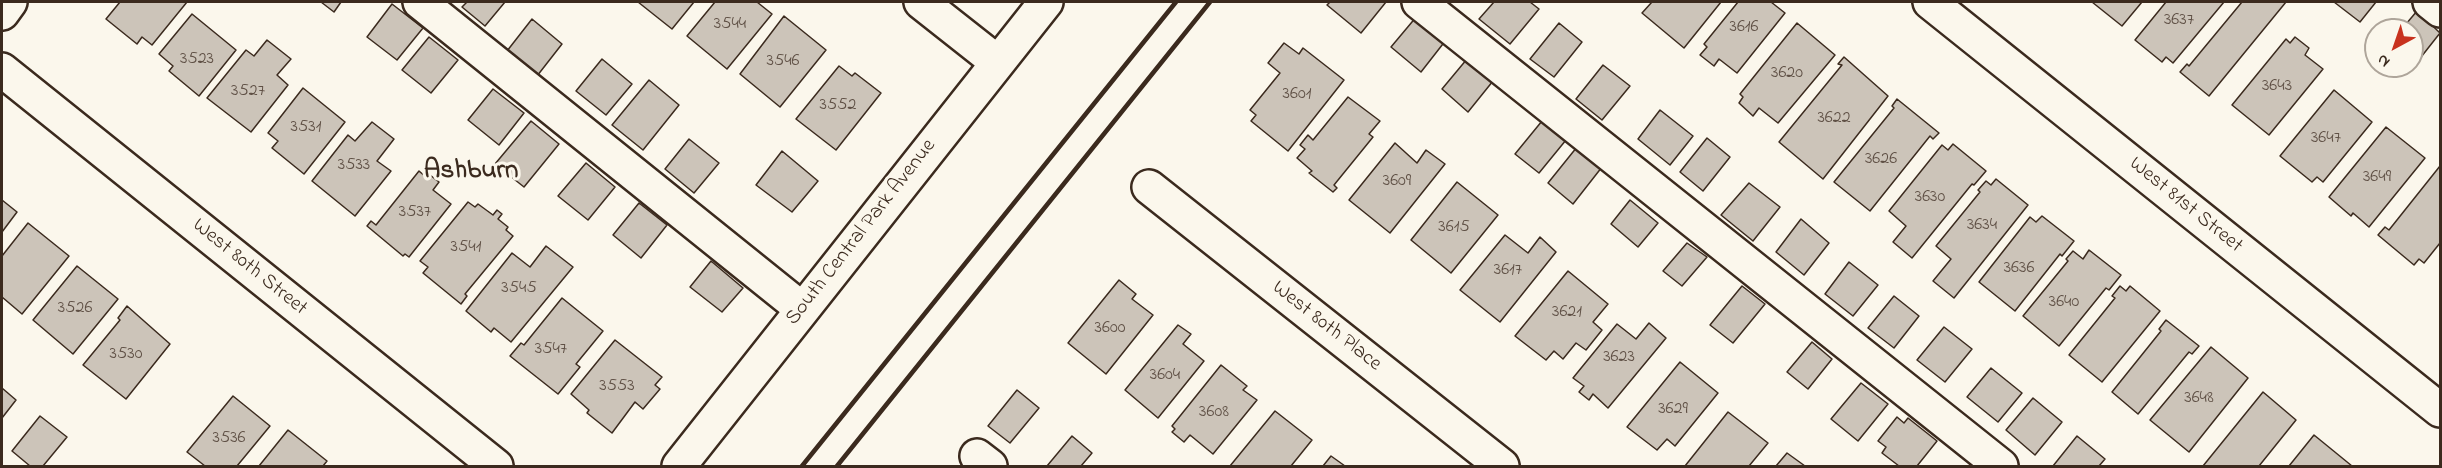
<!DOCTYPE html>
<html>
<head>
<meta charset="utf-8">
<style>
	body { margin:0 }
	#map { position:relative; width:2442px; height:468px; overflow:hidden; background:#fbf7ec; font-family:"Indie Flower",sans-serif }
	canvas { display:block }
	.frame { position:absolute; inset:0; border:3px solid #3b2a1e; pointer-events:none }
	.north { position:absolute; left:2364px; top:18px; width:60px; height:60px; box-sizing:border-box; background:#fbf7ec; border:2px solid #aea59a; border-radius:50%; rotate:220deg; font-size:16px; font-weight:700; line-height:24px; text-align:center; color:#3b2a1e }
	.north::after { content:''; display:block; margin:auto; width:21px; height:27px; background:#c8321e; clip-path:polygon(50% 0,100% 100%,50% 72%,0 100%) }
</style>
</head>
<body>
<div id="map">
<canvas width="2442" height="468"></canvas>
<div class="frame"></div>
<div class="north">N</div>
</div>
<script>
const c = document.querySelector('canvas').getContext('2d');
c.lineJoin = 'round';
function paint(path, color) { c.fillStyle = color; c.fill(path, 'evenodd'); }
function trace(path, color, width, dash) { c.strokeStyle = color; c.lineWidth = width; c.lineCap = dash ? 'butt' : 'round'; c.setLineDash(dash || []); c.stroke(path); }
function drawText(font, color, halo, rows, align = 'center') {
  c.font = font + ' "Indie Flower",sans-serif'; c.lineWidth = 6; c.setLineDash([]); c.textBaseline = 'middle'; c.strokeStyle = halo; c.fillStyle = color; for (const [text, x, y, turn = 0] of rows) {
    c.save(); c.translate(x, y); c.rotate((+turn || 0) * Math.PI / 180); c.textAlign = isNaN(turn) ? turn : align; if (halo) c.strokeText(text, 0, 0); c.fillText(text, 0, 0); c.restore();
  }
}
const building = new Path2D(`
	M120 2H187L152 45 142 37 137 44 106 19Z
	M321 2H341L334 12Z
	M467 2H505L485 26 462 7Z
	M638 2H694L672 29Z
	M715 2H757L772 14 727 69 687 36Z
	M1330 2H1386L1361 33 1327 5Z
	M1494 2H1530L1539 9 1510 44 1479 19Z
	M1652 2H1721L1684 48 1642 13Z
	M1738 2H1771L1785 13 1737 73 1719 59 1714 66 1700 55 1707 47 1704 44Z
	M2092 2H2142L2122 26Z
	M2166 2H2224L2173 63 2166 57 2162 62 2135 40Z
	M2242 2H2286L2209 96 2180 72 2187 64 2189 66Z
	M2334 2H2376L2360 22Z
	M392 4 423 28 397 60 367 37Z
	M2417 11 2440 33 2414 66 2412 64V30H2401Z
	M192 14 236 50 199 96 169 71 173 66 159 54Z
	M784 16 826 50 780 107 740 74Z
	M1417 16 1446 40 1421 72 1391 47Z
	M532 19 562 44 537 76 507 51Z
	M1559 23 1582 42 1554 77 1530 59Z
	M1797 23 1835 55 1778 123 1759 108 1753 116 1739 103 1743 97 1740 94Z
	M429 37 458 60 431 93 402 70Z
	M2295 37 2309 48 2305 55 2323 69 2269 135 2232 105 2286 39 2290 43Z
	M267 40 291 59 277 75 288 85 251 132 207 98 246 50 254 56Z
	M1284 43 1299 54 1303 48 1344 80 1288 151 1251 121 1256 115 1250 110 1280 73 1268 63Z
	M1844 57 1888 96 1823 179 1779 142 1842 65 1838 64Z
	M602 59 632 84 606 115 576 91Z
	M1467 59 1493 81 1468 112 1442 89Z
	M1603 65 1630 86 1602 120 1576 99Z
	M839 66 852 76 855 73 881 93 836 150 796 119Z
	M649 80 679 105 643 150 612 125Z
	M303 88 345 122 304 174 272 148 278 141 268 133Z
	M493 89 524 113 499 145 468 120Z
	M2334 90 2372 122 2323 182 2317 177 2312 182 2280 156Z
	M1348 97 1380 121 1369 134 1373 137 1334 185 1337 188 1333 192 1309 173 1312 171 1297 158 1305 149 1300 145 1308 135 1313 140Z
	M1897 99 1939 133 1933 139 1930 136 1870 211 1834 182 1894 108 1892 106Z
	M1660 110 1693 136 1670 165 1638 139Z
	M531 121 559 144 524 187 495 164Z
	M1542 121 1566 140 1539 173 1515 154Z
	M372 122 394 139 377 161 391 171 355 216 312 181 348 135 355 141Z
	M2386 127 2425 158 2369 227 2353 213 2351 216 2329 197Z
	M1707 138 1730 157 1703 191 1680 172Z
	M689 139 719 163 694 193 665 169Z
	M1395 143 1417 163 1426 150 1445 164 1390 233 1349 200Z
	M1953 144 1986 171 1974 185 1972 184 1912 258 1893 242 1906 226 1889 211 1942 145 1948 150Z
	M1577 147 1602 167 1573 204 1548 183Z
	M782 151 818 181 792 212 756 185Z
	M586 163 615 187 588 220 558 196Z
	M2440 166V243L2424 263 2419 259 2414 265 2378 235 2385 227 2389 230Z
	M419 171 427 178 430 175 439 182 433 190 451 204 409 257 405 254 403 256 367 226 371 221 376 225Z
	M1996 179 2028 205 1954 298 1933 281 1951 259 1936 246 1980 192 1978 190 1986 181 1991 185Z
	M1457 182 1498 215 1451 273 1411 240Z
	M1749 183 1780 207 1753 241 1721 215Z
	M2 200 17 212 2 232Z
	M1630 200 1658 223 1638 247 1611 224Z
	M468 202 475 207 478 204 493 215 497 210 502 214 498 219 508 227 506 230 513 236 465 294 467 296 461 304 423 273 428 267 420 261Z
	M639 203 667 225 641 258 613 235Z
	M2042 216 2074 241 2062 256 2060 254 2015 311 1979 282 2030 217 2036 222Z
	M1801 219 1829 243 1804 275 1776 252Z
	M28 223 69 256 22 314 2 297V256Z
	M1505 235 1528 253 1540 237 1556 252 1500 322 1460 290Z
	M1687 243 1707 257 1682 286 1663 271Z
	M546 246 573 267 511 342 494 328 491 332 466 311 512 253 530 267Z
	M2089 250 2121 275 2109 290 2106 288 2059 346 2023 316 2068 261 2066 259 2073 251 2083 259Z
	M711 261 743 288 722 312 690 287Z
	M1849 262 1878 285 1853 316 1825 294Z
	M77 266 118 299 73 354 33 320Z
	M1568 271 1608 304 1593 322 1602 330 1586 350 1576 343 1563 359 1554 351 1546 360 1515 336Z
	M1119 280 1136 294 1132 299 1153 315 1106 374 1068 343Z
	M1742 286 1765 304 1733 343 1710 325Z
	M2120 286 2126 291 2130 286 2160 311 2102 382 2069 355 2115 298 2112 296Z
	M1894 296 1919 316 1894 348 1868 328Z
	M562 298 603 331 576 364 580 367 558 394 510 356 521 343 524 345Z
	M127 306 170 344 126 399 83 365 120 320 118 318Z
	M2166 320 2199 346 2192 354 2189 352 2138 414 2112 392 2161 331 2159 329Z
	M1649 323 1666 338 1608 408 1593 394 1589 400 1579 392 1584 386 1573 378 1617 324 1636 339Z
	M1178 325 1191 334 1183 344 1204 361 1158 418 1125 390Z
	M1944 327 1972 349 1945 382 1917 360Z
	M615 340 662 377 655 385 660 389 643 409 635 402 612 433 587 413 589 410 571 394Z
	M1812 342 1832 359 1808 389 1787 372Z
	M2211 347 2248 378 2189 452 2150 420Z
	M1680 362 1718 393 1675 446 1667 439 1657 450 1627 427Z
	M1221 365 1247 386 1243 390 1257 400 1213 454 1190 435 1184 442 1172 432 1175 429 1172 426Z
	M1991 368 2022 393 1998 422 1967 397Z
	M1861 383 1888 404 1858 441 1831 419Z
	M2 388 16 400 2 418Z
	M1017 390 1039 408 1010 443 988 426Z
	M2263 392 2296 420 2259 466H2203Z
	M233 396 270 426 237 466H205L187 452Z
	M2033 398 2062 422 2035 455 2006 430Z
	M1275 411 1312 440 1291 466H1230Z
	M1728 412 1768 443 1749 466H1685Z
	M40 416 67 437 43 466H30L12 451Z
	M1897 417 1904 423 1908 418 1937 441 1917 466H1899L1882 453 1886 447 1878 441Z
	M288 430 327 461 323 466H259Z
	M2314 435 2352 466H2289Z
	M1072 436 1092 453 1081 466H1047Z
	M2077 436 2105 459 2099 466H2053Z
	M1787 453 1805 466H1776Z
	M1331 456 1345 466H1323Z`);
paint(building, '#ccc4b9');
trace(building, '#3b2a1e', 1.5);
const minor = new Path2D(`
	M420 2 802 309
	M921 2 997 62
	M1419 2 2001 466
	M1930 2 2440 410
	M2430 2 2440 10
	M2 13 10 2
	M2 70 496 466
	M1149 187 1502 466
	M977 456 990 466
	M679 466 1046 2`);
trace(minor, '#3b2a1e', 38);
trace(minor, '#fbf7ec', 33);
trace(new Path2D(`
	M802 466 1176 2
	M837 466 1210 2`), '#3b2a1e', 4.5);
drawText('18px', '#5f5045', null, [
	["3637",2179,21],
	["3544",730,25],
	["3616",1744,28],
	["3523",197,60],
	["3546",783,62],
	["3620",1787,74],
	["3643",2277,87],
	["3527",248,92],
	["3601",1297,95],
	["3552",838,106],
	["3622",1834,119],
	["3531",306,128],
	["3647",2326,139],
	["3626",1881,160],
	["3533",354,166],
	["3649",2377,178],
	["3609",1397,182],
	["3630",1930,198],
	["3537",415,213],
	["3634",1982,226],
	["3615",1454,228],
	["3541",466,248],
	["3636",2019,269],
	["3617",1508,271],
	["3545",519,289],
	["3640",2064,303],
	["3526",75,309],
	["3621",1567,313],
	["3600",1110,329],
	["3547",551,350],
	["3530",126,355],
	["3623",1619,358],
	["3604",1165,376],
	["3553",617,387],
	["3648",2199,399],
	["3629",1673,410],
	["3608",1214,413],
	["3536",229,439]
]);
drawText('21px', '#3b2a1e', '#fbf7ec', [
	["West 81st Street",2185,206,39],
	["South Central Park Avenue",862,233,-52],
	["West 80th Street",249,268,39],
	["West 80th Place",1326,327,38]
]);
drawText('bold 27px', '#3b2a1e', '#fbf7ec', [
	["Ashburn",471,173]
]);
</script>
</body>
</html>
